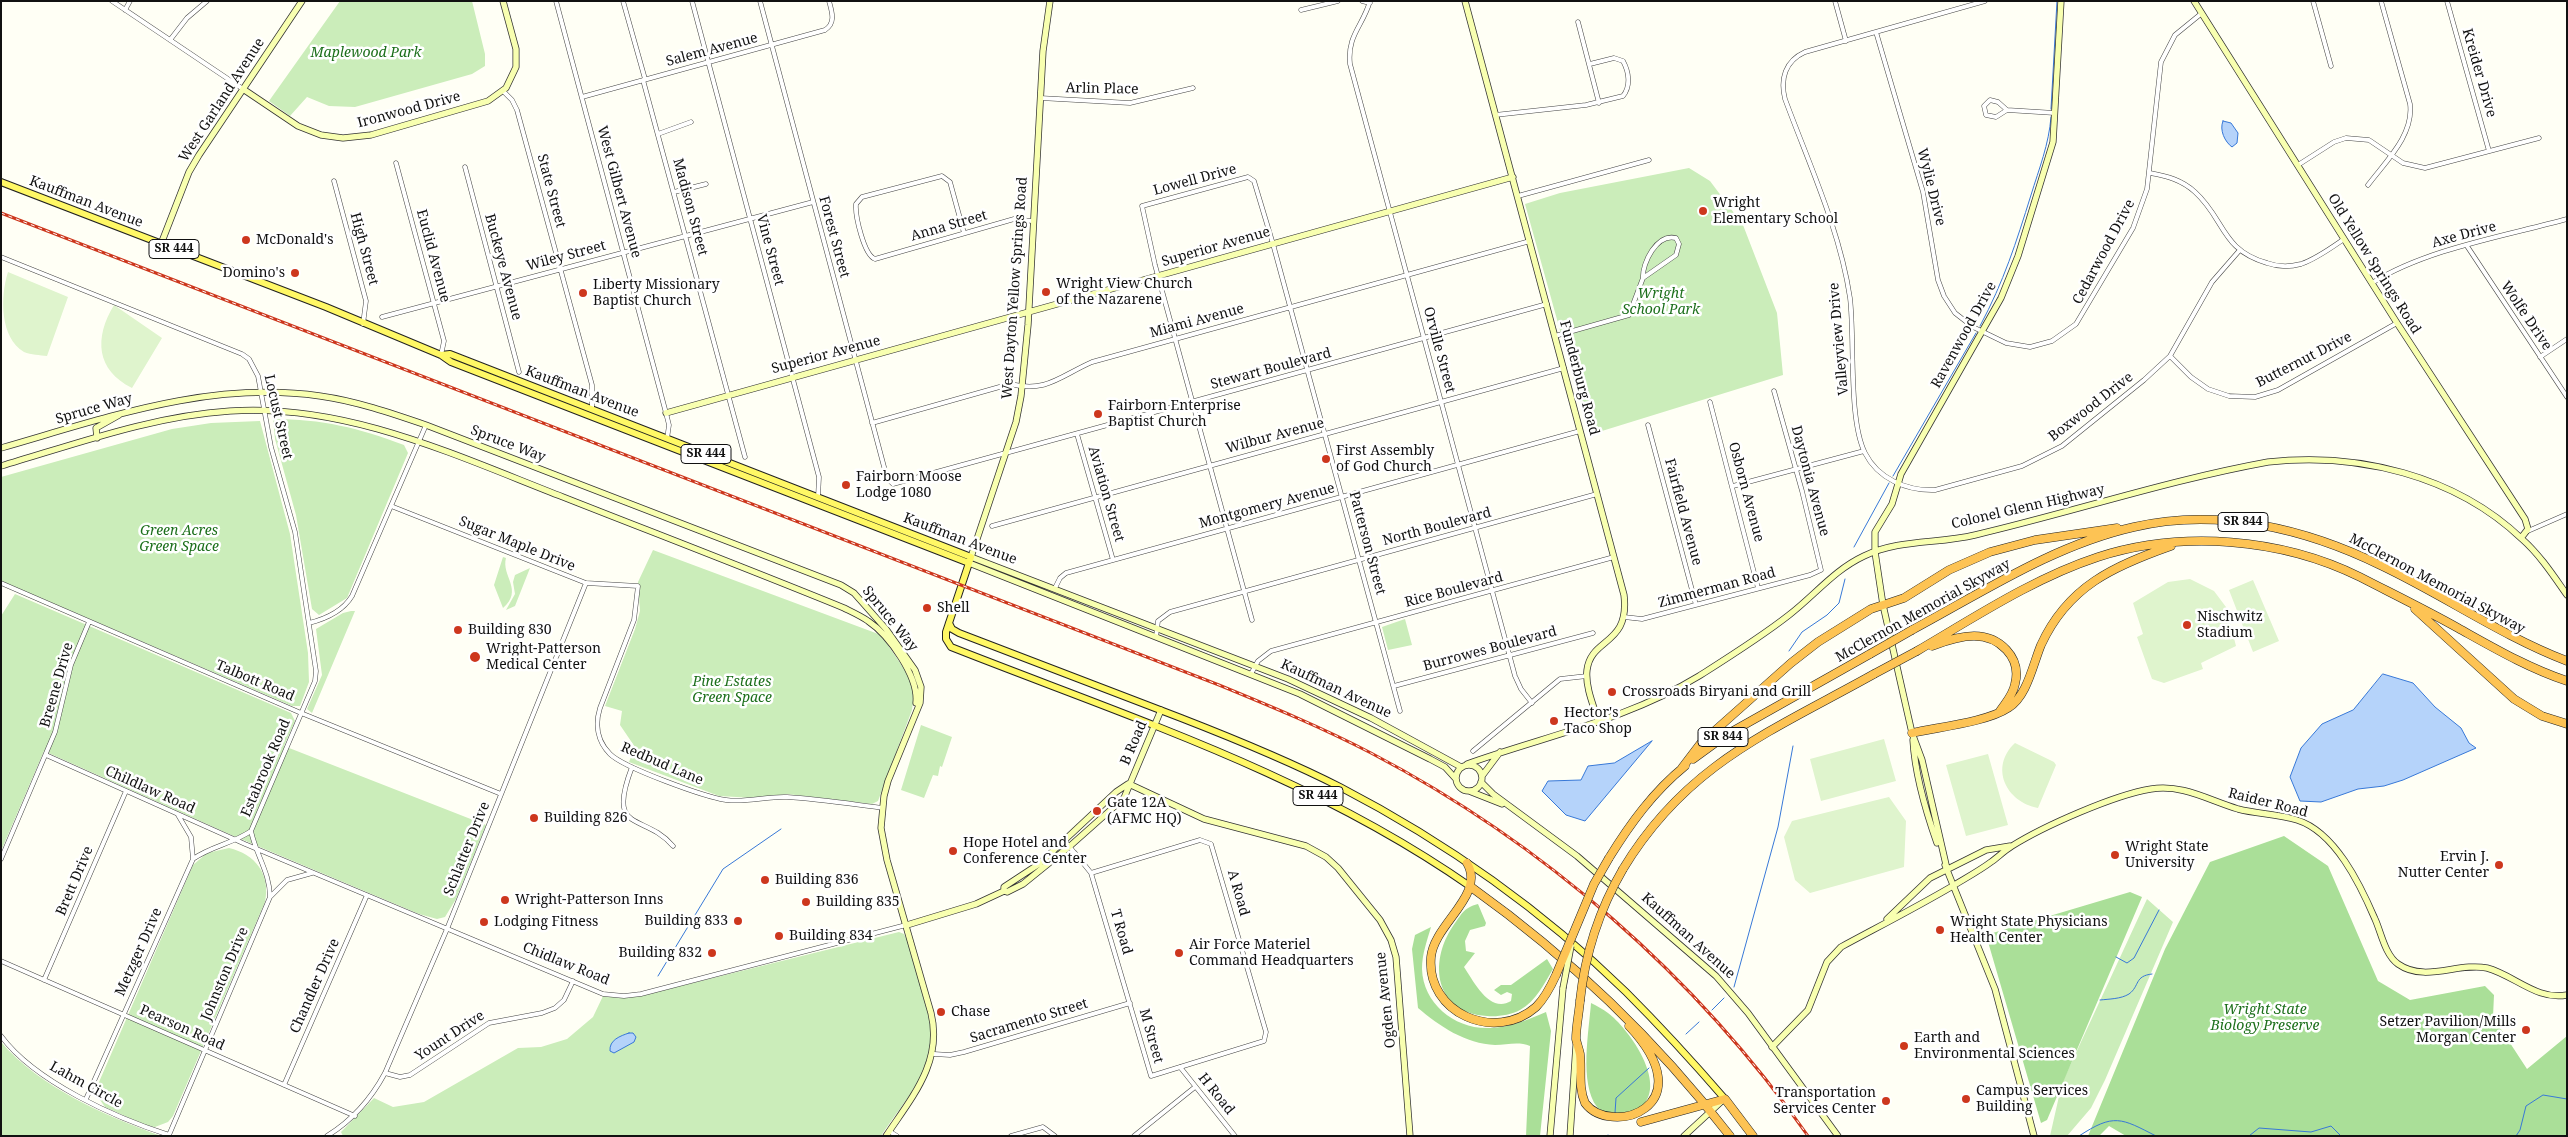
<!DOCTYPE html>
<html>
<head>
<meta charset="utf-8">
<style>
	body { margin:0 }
	#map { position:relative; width:2568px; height:1137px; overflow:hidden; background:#fffff5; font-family:"Noto Serif",serif }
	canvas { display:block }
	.frame { position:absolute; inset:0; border:2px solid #111; pointer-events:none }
</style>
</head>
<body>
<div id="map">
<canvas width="2568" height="1137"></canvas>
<div class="frame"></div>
</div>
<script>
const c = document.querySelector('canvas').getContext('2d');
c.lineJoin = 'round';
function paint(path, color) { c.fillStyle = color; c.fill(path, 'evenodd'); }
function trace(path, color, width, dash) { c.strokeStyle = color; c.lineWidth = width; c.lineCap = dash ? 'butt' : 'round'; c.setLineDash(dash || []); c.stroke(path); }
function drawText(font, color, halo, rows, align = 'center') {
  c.font = font + ' "Noto Serif",serif'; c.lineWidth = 5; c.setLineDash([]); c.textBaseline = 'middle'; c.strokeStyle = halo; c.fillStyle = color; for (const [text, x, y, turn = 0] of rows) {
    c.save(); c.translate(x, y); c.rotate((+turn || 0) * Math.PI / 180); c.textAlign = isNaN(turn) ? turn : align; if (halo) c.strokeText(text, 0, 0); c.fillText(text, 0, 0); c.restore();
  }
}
paint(new Path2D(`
	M340 1H472L485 54V66L472 74 355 107 329 106 307 97 290 116 269 101Z
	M1689 168 1710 181 1743 225 1777 313 1783 375 1589 435 1525 204 1560 193Z
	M273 419C322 419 359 428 404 445L408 453 347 598 319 615 312 609 296 515 275 439Z
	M260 421 290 534 308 653 309 682 300 706H292L1 581V477L172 429 211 423Z
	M653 550 881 635 909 676 914 695 912 710 878 801 872 804 787 794 754 798 719 796 629 762 635 747 620 725 622 711 605 706 635 629 640 611 638 582Z
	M503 557 506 558C501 576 524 590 503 608L494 585Z
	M530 568 515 606 506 610 515 594 513 582 515 575Z
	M15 594 291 713 295 721 284 746 486 825 456 899 445 917 437 919 419 914 229 834 44 751 1 851V616Z
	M351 611H355L312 713 307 709 322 675 316 629 343 613Z
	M1405 619 1412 645 1388 650 1382 627Z
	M921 725 952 737 942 767 940 766 938 776 933 775 924 798 901 790Z
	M229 848C255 854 271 874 265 902L173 1116 168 1122 155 1127 147 1126 105 1107 98 1097 99 1082 193 865 207 853Z
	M2147 899 2173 922 2105 1080 2091 1108 2067 1136H2050L2062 1083Z
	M899 932 904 934 907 940C916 968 936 1016 932 1045 927 1078 899 1108 881 1136H343L341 1132 374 1098 393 1107 424 1102 518 1048 541 1047 567 1039 593 1017 603 996 624 998 644 995Z
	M1 1042C41 1088 104 1115 161 1136H1Z`), '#cbedba');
paint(new Path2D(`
	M2284 836 2328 866 2378 981 2410 1000 2485 986 2494 995 2493 1017 2527 1069 2567 1036V1136H2126L2109 1126 2099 1136H2088L2165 949 2210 862Z
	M2130 892 2142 897 2047 1120 2041 1123 1986 935Z
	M1478 904 1486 923 1485 926 1470 930 1465 941 1466 951 1475 953 1464 967C1474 982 1490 1014 1511 1001L1512 994 1507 992 1501 995 1494 990 1501 985H1511L1547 959 1553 969C1544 984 1536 1001 1520 1010 1511 1015 1497 1017 1487 1016 1435 1013 1428 963 1453 926 1462 914 1463 908 1478 904Z
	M1431 927C1427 941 1422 954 1422 969 1423 1004 1456 1030 1490 1028 1509 1028 1529 1019 1546 1012L1551 1031 1540 1136H1526L1530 1046C1518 1041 1507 1045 1495 1045 1466 1044 1439 1026 1418 1008L1412 949 1415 935Z
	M1591 1003C1597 1006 1603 1009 1608 1013 1628 1028 1664 1078 1645 1103 1640 1110 1625 1114 1618 1118 1612 1115 1601 1112 1597 1107 1579 1083 1589 1031 1591 1003Z`), '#aadf98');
paint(new Path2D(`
	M8 272 68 297 47 356C40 355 31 355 24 352 0 338 0 297 8 272Z
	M114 305 162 338 132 388C96 370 94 338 114 305Z
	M2190 579 2214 591 2226 607 2236 646 2201 663 2203 669 2164 683 2152 679 2137 637 2143 634 2133 603 2168 582Z
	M2253 580 2279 641 2253 652 2229 590Z
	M1884 739 1896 781 1821 801 1810 759Z
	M2015 743 2054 762 2056 765 2038 808C2006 802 1989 767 2015 743Z
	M1988 754 2008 825 1966 836 1946 765Z
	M1889 797 1906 821 1904 867 1810 893 1795 880 1784 837 1792 821Z`), '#dff4cd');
const water = new Path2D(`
	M2223 121 2231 123 2238 133 2237 143 2232 147C2225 142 2219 130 2223 121Z
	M2383 674 2413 683 2435 707 2461 728 2469 743 2476 748 2403 780 2384 786 2358 789 2321 802 2300 801 2290 777 2301 748 2322 724 2353 710Z
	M1652 741 1585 821 1566 815 1542 791 1548 781 1581 780 1588 766 1614 763Z
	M629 1033H633L636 1037 634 1042 614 1053 610 1051C609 1040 620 1036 629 1033Z`);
paint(water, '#b5d3fa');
trace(water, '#3778d7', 1);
trace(new Path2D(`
	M2051 109 2057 1
	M1980 326C2004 281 2016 243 2031 195 2039 169 2049 144 2051 117
	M1893 476 1976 333
	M1854 547 1889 483
	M1789 651 1802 632 1827 615 1839 603 1845 579
	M2116 957 2127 963 2134 958 2159 910
	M658 976 723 869 781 829
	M1734 987 1778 827 1793 746
	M2100 1000C2109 999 2121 999 2129 994 2140 986 2134 976 2152 974
	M1712 1010 1724 998
	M1686 1034 1699 1022
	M1615 1113 1616 1098 1649 1068
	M1608 1135V1136
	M2079 1136C2114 1113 2121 1118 2156 1136
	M2249 1136 2259 1128 2311 1132 2331 1126 2341 1136
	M2516 1136 2520 1130 2526 1106 2543 1095 2567 1099`), '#3778d7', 1);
const street = new Path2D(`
	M112 1 243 89
	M556 1 666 413 669 425 667 439
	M623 1 645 79
	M692 1 819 477 818 497
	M760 1 887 478 893 484 1547 304
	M1362 1 1370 3
	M1370 1C1363 26 1347 35 1350 64L1515 676 1521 689 1532 703
	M1835 1 1846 41
	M1985 1 1805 52C1785 61 1780 79 1785 99 1809 164 1840 230 1850 298 1855 339 1848 419 1865 453 1878 479 1907 491 1935 490L2022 466 2062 446 2144 380 2170 356 2212 282 2239 251
	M2313 1 2331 66
	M2447 1 2489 151
	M125 10 130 1
	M1301 10 1338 1
	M1578 22 1599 103
	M1876 32 1923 192 1938 280 1944 296 1955 313 1973 327 2006 343 2030 347 2052 341 2076 324 2133 228 2147 189 2161 62 2175 35 2202 13
	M170 40 187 18 207 1
	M643 80 745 457
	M503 91 512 100 517 110 592 385V409
	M582 97 825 30C836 23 832 12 829 1
	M1040 98 1130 103 1193 88
	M1990 100 1998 102 2007 110 1996 117 1986 115 1984 106Z
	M2007 110 2055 113
	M1495 115 1586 105 1623 96C1631 86 1629 72 1623 61L1614 58 1590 64
	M658 134 691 122
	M396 163 444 341 441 355
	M2298 165 2334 142 2346 138 2369 140 2403 163 2425 168 2539 138
	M465 167 519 372
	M2150 173C2167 176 2182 180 2195 192 2225 219 2221 250 2267 263 2278 267 2290 267 2301 264 2316 259 2331 248 2344 239
	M334 181 366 301 363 324
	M2368 185C2386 161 2414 135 2410 104L2381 1
	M674 192 706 184
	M1518 196 1649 160
	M964 233 950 182 942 176 862 197 856 204C855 216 864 255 875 259L1014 219 1032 221
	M2467 246 2567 397
	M1 257 242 354 249 359 258 376 271 447 295 532 316 671 315 681 251 831C232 844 211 846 193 859
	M2372 283C2426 249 2505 236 2567 219
	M382 317 813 202
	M1555 336 1629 315 1643 278 1676 255 1679 244 1676 238C1657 233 1642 263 1643 278
	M2170 356 2191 377 2208 389 2229 396 2255 397 2278 390 2397 323
	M2540 357 2567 339
	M1710 402 1758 588
	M872 423 1010 384C1047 393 1060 376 1092 362L1530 241
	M1648 425 1696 605
	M1077 434 1113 560
	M1733 486 1864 451
	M391 506 586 583 638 586 634 620 600 708C595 724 597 741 610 754 624 768 705 797 726 800 747 803 767 796 787 797 819 799 851 804 883 808
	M992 526 1564 368
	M2528 531 2567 514
	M1 583 301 713 501 794
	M1055 588 1060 578 1066 573 1580 431
	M1624 617 1642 619 1810 575 1821 570 1802 491 1774 391
	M1252 620 1155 265 1142 206 1248 177 1254 181 1273 244 1400 711
	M309 623C325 619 343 611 352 596L426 425
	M1156 637 1158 621 1170 612 1597 494
	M1251 674 1258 661 1271 651 1614 557
	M1394 686 1593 633
	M1473 751 1560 679 1587 676
	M46 755 245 844 603 994 624 996 641 994 906 925
	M632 767C606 835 644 812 673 846
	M1064 840 1082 862
	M1075 853 1091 873 1151 1076 1264 1041 1266 1032 1211 844 1200 840 1091 873
	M1 859 55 732 71 665 89 622
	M270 897 287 880 312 873
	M1 961 355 1116
	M44 980 126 791
	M1 1036C35 1082 116 1118 169 1135
	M934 1054 950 1055 964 1052 1130 1003
	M1180 1067 1235 1136
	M385 1073 400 1077 410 1075 489 1023 542 1013 555 1008 564 1000 573 981
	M284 1085 367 895
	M86 1099 193 859 191 837 178 815
	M889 1131 897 1136
	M169 1135 270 897C270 873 256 855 251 831
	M327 1136C353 1120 371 1099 385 1073L447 929 586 583
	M1011 1136 1043 1127 1055 1136
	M1134 1136 1195 1087`);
const secondary = new Path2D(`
	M1050 1 1043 51 1028 325 1021 396 1016 422 971 557 1288 679 1371 718 1461 767
	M1465 1 1624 595C1630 646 1591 637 1587 670 1585 687 1594 707 1599 723
	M2194 1 2397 323 2525 519 2528 529 2521 538
	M243 89 298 126 321 135 343 138 371 135 488 101 506 88 516 67V49L503 1
	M161 244 189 172 199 155 302 1
	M666 413 1513 177
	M97 438 96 428 119 415
	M1 448C106 418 210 380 320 396 356 401 391 413 426 425L841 585 854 593 886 629 915 670 921 687 920 703 888 781 884 796 881 828 887 860 931 1013C943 1062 912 1097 886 1136
	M1 466C76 444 152 416 230 411 346 403 457 456 563 497 657 534 751 570 844 608 852 612 861 616 868 621 889 635 919 677 916 703
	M969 563 1300 694 1430 759 1445 767 1455 778
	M1913 740C1915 775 1925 809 1937 843
	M1467 764C1545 736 1627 720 1699 676 1729 657 1761 637 1789 615 1815 595 1834 570 1864 556 1899 539 1938 544 1975 535 2073 512 2169 480 2268 462 2357 452 2455 475 2522 539 2540 555 2553 575 2567 595
	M1456 778a13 13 0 1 1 26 0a13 13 0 1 1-26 0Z
	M1482 776 1500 752
	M1481 782 1493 794 1577 856 1716 976 1748 1013 1838 1136
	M1129 784 1204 819 1306 846 1326 857 1338 868 1380 920 1391 940 1396 957 1410 1136
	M1469 791 1502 804
	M1945 865 1995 989 2034 1136
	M1947 869 1922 760 1912 733 1883 605 1875 552V532L1892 504 1901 474 2001 298 2018 256 2053 142 2061 1
	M1004 891V887L1039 864 1116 792 1128 784
	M1887 919 1930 878 1986 850 2010 846
	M907 925 976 904 1004 891 1007 892 1023 884 1070 846 1124 798 1161 710
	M1772 1047 1808 1010 1827 962 1841 947C1878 927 1915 908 1951 887 1964 879 1979 871 1991 862 1998 857 2004 851 2012 846 2044 826 2114 795 2151 789 2183 784 2208 800 2238 809 2257 814 2278 814 2297 820 2335 832 2360 884 2375 919 2381 932 2385 955 2398 964 2425 983 2458 962 2487 968 2514 975 2537 1001 2567 995
	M1550 1136 1563 988
	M1570 1136 1576 1046
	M1684 1136 1723 1100`);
const primary = new Path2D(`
	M1 182 326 307 441 355 451 362 969 563
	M441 355 450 354 971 557 946 632V639L951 647C1131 718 1311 775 1471 887
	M949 623 952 629 959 633C1033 661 1107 689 1181 718 1235 739 1289 761 1340 787 1444 841 1542 910 1626 992 1660 1026 1693 1062 1725 1099`);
const highway = new Path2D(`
	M2415 609 2514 699 2542 716 2567 724
	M1912 630C1983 592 2054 545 2134 527 2218 507 2307 529 2382 566 2445 596 2502 636 2567 661
	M1932 646C1945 641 1959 636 1974 636 1999 636 2022 657 2015 684 2013 695 2006 702 2000 711
	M1917 651C1975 617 2034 578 2098 557 2182 530 2281 538 2360 577 2393 594 2426 610 2458 628 2494 648 2528 668 2567 681
	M1912 733C1938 727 1987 722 2008 708 2027 697 2033 664 2041 645 2068 586 2114 566 2171 546
	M1693 759 1726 735 1870 654
	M1682 768 1701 743 1791 663 1818 642 1871 609 1904 598 1949 570 1990 552 2035 540 2117 528
	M1609 858C1630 824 1653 792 1685 766
	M1467 863C1486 895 1434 924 1431 957 1426 1013 1495 1043 1536 1007 1545 998 1551 986 1556 975
	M1623 869C1687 763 1772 731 1874 674
	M1471 887C1569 957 1656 1040 1730 1136
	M1580 1001C1579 1013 1576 1027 1576 1039 1577 1044 1579 1049 1580 1054 1582 1070 1578 1087 1585 1103 1610 1137 1706 1108 1629 1026
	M1641 1122 1725 1099 1753 1136`);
trace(street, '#444', 5);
trace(secondary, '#333', 7);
trace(primary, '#222', 8);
trace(highway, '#222', 9);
trace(street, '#fff', 4);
trace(secondary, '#f8ffb0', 5.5);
trace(primary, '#fff865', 6);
trace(highway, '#fdc354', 8);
const rail = new Path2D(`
	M1 213 1219 685C1270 706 1321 727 1371 753 1543 843 1696 976 1808 1136`);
trace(rail, '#cd371d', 3);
trace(rail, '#fff', 1, [4]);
const secondaryBridge = new Path2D(`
	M1563 988 1571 946`);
const highwayBridge = new Path2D(`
	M1870 654 1912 630
	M1874 674 1917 651
	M1556 975 1594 884 1609 858
	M1580 1001C1585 954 1599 910 1623 869`);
trace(secondaryBridge, '#333', 7, []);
trace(highwayBridge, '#222', 9, []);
trace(secondaryBridge, '#f8ffb0', 5.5);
trace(highwayBridge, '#fdc354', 8);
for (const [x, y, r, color] of [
	[1703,211,5,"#cd371d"],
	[246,240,5,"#cd371d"],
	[295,273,5,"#cd371d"],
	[1046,292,5,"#cd371d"],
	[583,293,5,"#cd371d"],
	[1098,414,5,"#cd371d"],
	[1326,459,5,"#cd371d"],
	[846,485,5,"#cd371d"],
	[927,608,5,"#cd371d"],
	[2187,625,5,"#cd371d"],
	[458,630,5,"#cd371d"],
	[475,657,6,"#cd371d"],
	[1612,692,5,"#cd371d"],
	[1554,721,5,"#cd371d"],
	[1097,811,5,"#cd371d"],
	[534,818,5,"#cd371d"],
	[953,851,5,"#cd371d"],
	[2115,855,5,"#cd371d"],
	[2499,865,5,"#cd371d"],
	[765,880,5,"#cd371d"],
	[505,900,5,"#cd371d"],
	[806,902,5,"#cd371d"],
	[738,921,5,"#cd371d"],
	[484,922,5,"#cd371d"],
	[1940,930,5,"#cd371d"],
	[779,936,5,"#cd371d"],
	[712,953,5,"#cd371d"],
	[1179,953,5,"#cd371d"],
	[941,1012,5,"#cd371d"],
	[2526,1030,5,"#cd371d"],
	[1904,1046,5,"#cd371d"],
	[1966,1099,5,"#cd371d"],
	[1886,1101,5,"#cd371d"]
]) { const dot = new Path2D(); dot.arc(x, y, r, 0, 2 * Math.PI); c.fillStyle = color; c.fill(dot); trace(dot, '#fff', 2); }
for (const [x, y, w] of [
	[174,249,50],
	[706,454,50],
	[2243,522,50],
	[1723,737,50],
	[1318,796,50]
]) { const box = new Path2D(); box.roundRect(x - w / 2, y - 9.5, w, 19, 4); c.fillStyle = '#fff'; c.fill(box); trace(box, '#111', 1); }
drawText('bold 12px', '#111', null, [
	["SR 444",174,249],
	["SR 444",706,454],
	["SR 844",2243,522],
	["SR 844",1723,737],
	["SR 444",1318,796]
]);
drawText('14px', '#111', '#fff', [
	["Salem Avenue",712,50,-15],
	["Kreider Drive",2479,73,74],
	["Arlin Place",1102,89,1],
	["West Garland Avenue",222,100,-57],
	["Ironwood Drive",409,110,-15],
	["Lowell Drive",1195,180,-15],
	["Wylie Drive",1931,187,76],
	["State Street",551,191,75],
	["West Gilbert Avenue",619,192,75],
	["Kauffman Avenue",86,202,21],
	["Madison Street",690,207,75],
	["Anna Street",949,226,-16],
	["Axe Drive",2464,235,-15],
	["Forest Street",834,237,75],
	["Superior Avenue",1216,247,-16],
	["High Street",364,249,75],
	["Vine Street",770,250,75],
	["Cedarwood Drive",2104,252,-62],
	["Euclid Avenue",433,256,75],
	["Wiley Street",566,256,-15],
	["Old Yellow Springs Road",2374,264,58],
	["Buckeye Avenue",503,267,75],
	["West Dayton Yellow Springs Road",1015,288,-86],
	["Wolfe Drive",2526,316,56],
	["Miami Avenue",1197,321,-15],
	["Ravenwood Drive",1964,335,-61],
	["Valleyview Drive",1839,339,-95],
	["Orville Street",1439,350,75],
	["Superior Avenue",826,355,-15],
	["Butternut Drive",2304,360,-27],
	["Stewart Boulevard",1271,369,-15],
	["Funderburg Road",1579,378,75],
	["Kauffman Avenue",582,392,21],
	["Boxwood Drive",2091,407,-38],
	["Spruce Way",94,409,-16],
	["Locust Street",278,417,77],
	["Wilbur Avenue",1275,436,-15],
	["Spruce Way",508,444,21],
	["Daytonia Avenue",1810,481,75],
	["Osborn Avenue",1746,492,75],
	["Aviation Street",1106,494,74],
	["Montgomery Avenue",1267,506,-15],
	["Colonel Glenn Highway",2028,507,-13],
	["Fairfield Avenue",1683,512,75],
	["North Boulevard",1437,527,-15],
	["Kauffman Avenue",960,539,21],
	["Patterson Street",1367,543,75],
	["Sugar Maple Drive",517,544,22],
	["McClernon Memorial Skyway",2437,584,28],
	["Zimmerman Road",1717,588,-15],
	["Rice Boulevard",1454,590,-15],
	["McClernon Memorial Skyway",1923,611,-29],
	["Spruce Way",890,619,51],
	["Burrowes Boulevard",1490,649,-15],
	["Talbott Road",255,681,23],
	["Breene Drive",57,685,-74],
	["Kauffman Avenue",1336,689,25],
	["B Road",1134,743,-67],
	["Redbud Lane",662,764,23],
	["Estabrook Road",266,768,-67],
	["Childlaw Road",150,790,24],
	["Raider Road",2268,803,14],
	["Schlatter Drive",467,849,-68],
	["Brett Drive",75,881,-67],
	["A Road",1238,893,74],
	["T Road",1121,932,74],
	["Kauffman Avenue",1688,936,42],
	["Metzger Drive",139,952,-66],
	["Chidlaw Road",566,964,22],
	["Johnston Drive",225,974,-67],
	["Chandler Drive",315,986,-66],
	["Ogden Avenue",1386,1000,-96],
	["Sacramento Street",1029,1021,-17],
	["Pearson Road",182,1028,24],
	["Yount Drive",450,1036,-33],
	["M Street",1151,1036,74],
	["Lahm Circle",86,1085,29],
	["H Road",1216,1094,51]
]);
drawText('italic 14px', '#1c6f1b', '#fff', [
	["Maplewood Park",366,53],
	["Wright",1661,294],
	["School Park",1661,310],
	["Green Acres",179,531],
	["Green Space",179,547],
	["Pine Estates",732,682],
	["Green Space",732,698],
	["Wright State",2265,1010],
	["Biology Preserve",2265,1026]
]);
drawText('14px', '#111', '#fff', [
	["Wright",1713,203],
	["Elementary School",1713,219],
	["McDonald's",256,240],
	["Domino's",285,273,"right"],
	["Wright View Church",1056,284],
	["of the Nazarene",1056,300],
	["Liberty Missionary",593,285],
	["Baptist Church",593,301],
	["Fairborn Enterprise",1108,406],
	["Baptist Church",1108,422],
	["First Assembly",1336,451],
	["of God Church",1336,467],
	["Fairborn Moose",856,477],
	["Lodge 1080",856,493],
	["Shell",937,608],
	["Nischwitz",2197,617],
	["Stadium",2197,633],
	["Building 830",468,630],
	["Wright-Patterson",486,649],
	["Medical Center",486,665],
	["Crossroads Biryani and Grill",1622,692],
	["Hector's",1564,713],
	["Taco Shop",1564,729],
	["Gate 12A",1107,803],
	["(AFMC HQ)",1107,819],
	["Building 826",544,818],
	["Hope Hotel and",963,843],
	["Conference Center",963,859],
	["Wright State",2125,847],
	["University",2125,863],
	["Ervin J.",2489,857,"right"],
	["Nutter Center",2489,873,"right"],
	["Building 836",775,880],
	["Wright-Patterson Inns",515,900],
	["Building 835",816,902],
	["Building 833",728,921,"right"],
	["Lodging Fitness",494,922],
	["Wright State Physicians",1950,922],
	["Health Center",1950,938],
	["Building 834",789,936],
	["Air Force Materiel",1189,945],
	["Command Headquarters",1189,961],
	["Building 832",702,953,"right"],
	["Chase",951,1012],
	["Setzer Pavilion/Mills",2516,1022,"right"],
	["Morgan Center",2516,1038,"right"],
	["Earth and",1914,1038],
	["Environmental Sciences",1914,1054],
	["Campus Services",1976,1091],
	["Building",1976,1107],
	["Transportation",1876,1093,"right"],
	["Services Center",1876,1109,"right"]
], 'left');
</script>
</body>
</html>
